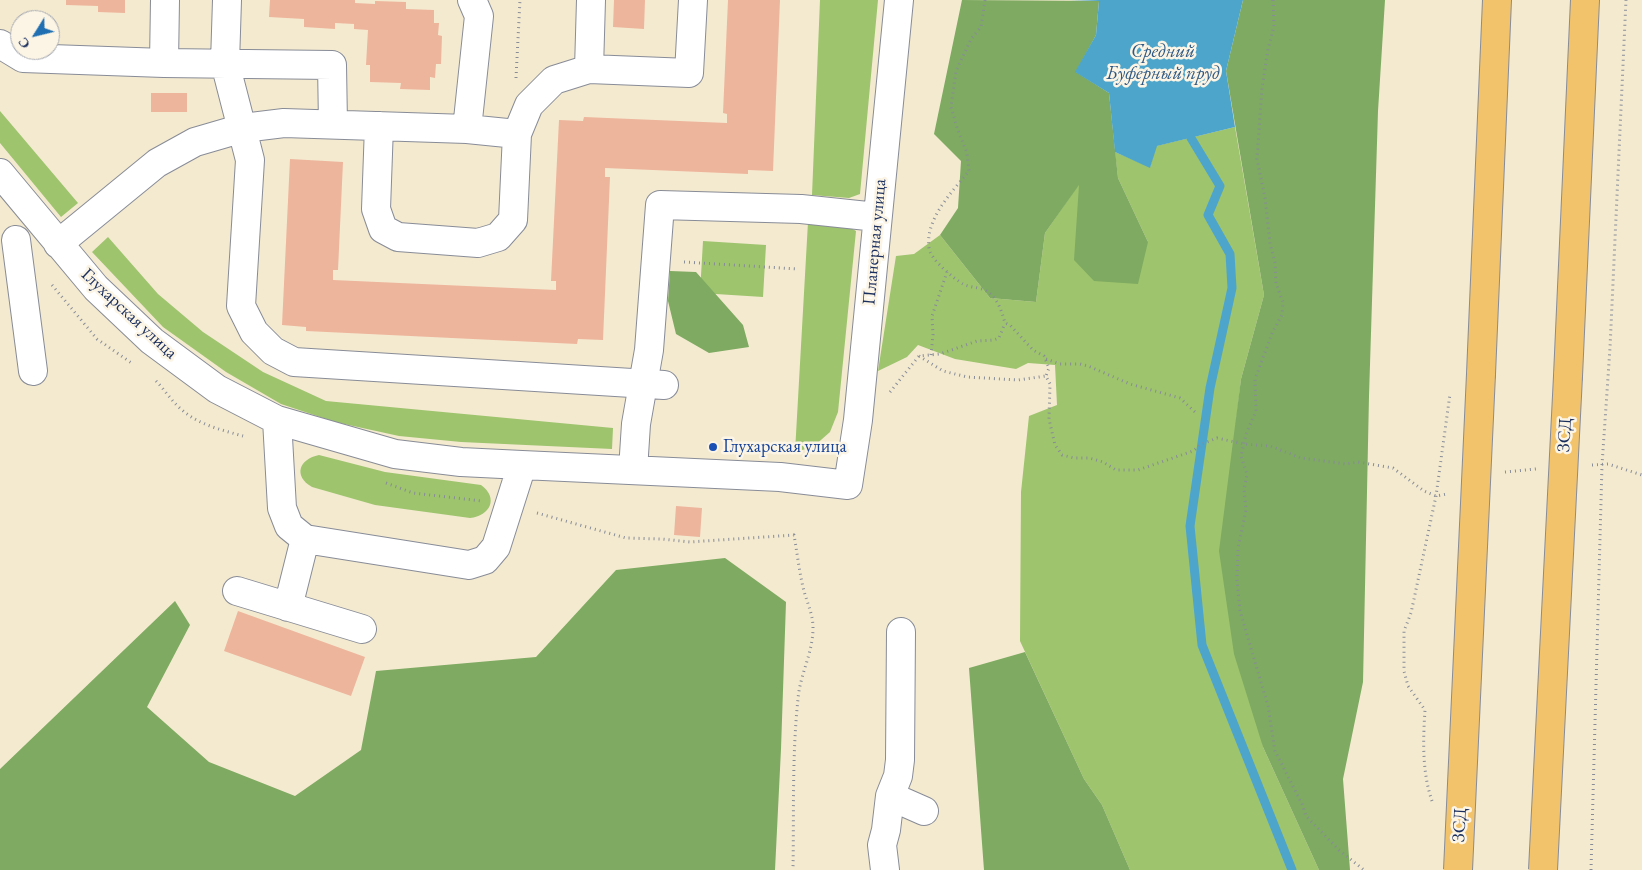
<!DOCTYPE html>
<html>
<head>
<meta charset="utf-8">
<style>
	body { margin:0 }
	#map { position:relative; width:1642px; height:870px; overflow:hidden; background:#f4ead0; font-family:"EB Garamond",serif }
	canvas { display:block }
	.north { position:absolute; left:10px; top:10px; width:50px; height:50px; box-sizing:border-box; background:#fcf5e5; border:1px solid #a2a6af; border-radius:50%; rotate:234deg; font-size:14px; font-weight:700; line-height:20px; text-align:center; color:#1b2f5e }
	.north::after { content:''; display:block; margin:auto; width:18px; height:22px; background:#1f6fb2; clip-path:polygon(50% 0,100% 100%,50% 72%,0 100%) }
</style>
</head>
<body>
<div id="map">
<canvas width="1642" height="870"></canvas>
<div class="north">С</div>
</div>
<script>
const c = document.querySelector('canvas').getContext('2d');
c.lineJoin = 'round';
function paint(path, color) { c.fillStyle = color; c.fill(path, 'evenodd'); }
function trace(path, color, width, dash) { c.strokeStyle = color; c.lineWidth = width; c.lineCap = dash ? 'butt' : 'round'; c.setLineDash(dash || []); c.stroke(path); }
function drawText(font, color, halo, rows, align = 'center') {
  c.font = font + ' "EB Garamond",serif'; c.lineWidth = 5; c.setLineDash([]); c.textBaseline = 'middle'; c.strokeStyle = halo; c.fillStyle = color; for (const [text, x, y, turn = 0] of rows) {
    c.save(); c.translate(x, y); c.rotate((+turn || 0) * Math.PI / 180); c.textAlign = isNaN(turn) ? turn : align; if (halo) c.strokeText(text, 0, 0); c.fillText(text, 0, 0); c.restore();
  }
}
paint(new Path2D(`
	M820 0H878L860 194 849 198 812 195Z
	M0 111 78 203 61 217 0 143Z
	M1235 127 1264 295 1241 379 1234 441 1263 747 1319 870H1130L1102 805 1084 779 1020 641 1021 492 1029 416 1057 405 1055 365 1028 363 1016 369 955 359 918 345 907 357 878 371 896 256 914 254 940 235 990 298 1036 302 1045 233 1079 184 1148 242 1118 178 1115 152 1150 167 1156 146Z
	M808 222 847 226 856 231 838 412 830 432 813 447 795 452Z
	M108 237 158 294 203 332 263 372 326 401 613 428 612 449 461 442 399 436 335 422 281 404 226 372 163 327 92 252Z
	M703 241 766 245 763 297 700 293Z
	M319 455 385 472 481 485C499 498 490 516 470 518L375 505 312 487C293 476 299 459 319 455Z`), '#9ec46e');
paint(new Path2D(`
	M962 0 1099 1 1096 35 1076 72 1109 93 1118 178 1148 242 1138 284 1094 281 1074 260 1079 185 1045 233 1036 302 990 298 940 235 958 208 961 161 934 134Z
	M1243 0H1385L1378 111 1369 396 1363 682 1343 779 1350 870H1319L1263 747 1234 654 1219 551 1241 379 1264 295 1226 71Z
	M670 271 696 272 743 325 749 347 709 353 676 334 668 301Z
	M725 558 786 602 781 749 775 870H0V769L175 601 190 625 147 707 209 762 295 796 361 750 376 671 536 657 616 570Z
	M1025 652 1084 779 1102 805 1130 870H984L969 668Z`), '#7eaa61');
paint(new Path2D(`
	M1069 0H1243L1226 71 1235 127 1157 146 1150 168 1115 152 1109 93 1075 72 1096 35 1099 1Z`), '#4ea5cb');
trace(new Path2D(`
	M1191 138 1220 186 1208 215 1230 254 1232 288 1210 388 1190 526 1202 645 1292 870`), '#4ea5cb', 9);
paint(new Path2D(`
	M66 0H125V13L98 12V6L66 5Z
	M270 0H355V3L375 4V1L406 2V9L434 10V23H439L438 35 442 36 441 64H436L435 78 430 77V90L400 89 401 83 370 82V65H366L368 30 354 29V24L335 23V29L304 27V19L269 17Z
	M614 0H645L644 29 613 27Z
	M728 0H780L773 171 748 170V174L605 168V177H610L603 340 578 339 577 344 306 331V327L282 325 290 159 343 162 338 270H333V280L556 290V281H551L559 120 583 121 584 117 727 123V114L723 113Z
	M151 93H187V112H151Z
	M676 506 702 508 700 537 674 535Z
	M238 611 365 657 351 696 224 651Z`), '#edb59c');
const minor = new Path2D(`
	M227 0 225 63 250 160 241 306 254 332 273 351 294 362 664 385
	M0 44 23 58 164 63 165 0
	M164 63 332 65 333 124
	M589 69 591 0
	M379 126 376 209 383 229 398 237 478 243 498 237 513 220 517 134
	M467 129 479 16 472 0
	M0 173 96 288 152 341 217 389 277 420 395 454 461 462 522 465 780 477 848 485 858 420 899 0
	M16 240 33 371
	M58 244 157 163 195 142 243 128 284 123 467 129 517 134 529 105 554 80 589 69 689 73 693 0
	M277 420 282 508 289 526 305 539 469 565 485 560 496 547 522 465
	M633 470 636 424 649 350 660 205 801 209 877 217
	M237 591 362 629
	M288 607 305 539
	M890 796 924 811
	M885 870 882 845 886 830 890 796 898 776 900 760 901 632`);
const highway = new Path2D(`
	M1481 374 1497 0
	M1568 376 1585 0`);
trace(minor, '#888c97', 30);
trace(highway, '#888c97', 30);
trace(new Path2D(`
	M985 0 981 27 971 39 956 71 951 107 957 128 967 153 969 171C952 192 925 219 929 248 930 259 953 278 963 284 969 287 975 287 982 289 997 295 1001 309 1005 323L1010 325 1033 350 1044 356 1049 368 1046 376
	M1273 0 1274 27 1268 49 1262 88 1257 159 1265 198 1270 243 1275 263 1276 284 1283 302 1282 315 1273 331 1255 379 1256 411 1246 434 1241 456 1247 474 1244 490 1246 510 1238 548 1237 580 1240 611 1268 706 1275 751 1302 804 1306 816 1339 850 1364 870
	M516 78 520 0
	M684 262 798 269
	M52 285 97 339 133 364
	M931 355 933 335 932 316 947 272
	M919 356 943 371 967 377 1018 380 1046 376 1050 384 1049 419 1055 445 1062 455 1074 458H1089L1103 462 1116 470H1138L1193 451 1202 444 1217 438 1244 444 1270 446 1301 458 1346 464 1358 462 1393 468 1424 491 1436 496 1447 494
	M1046 359 1060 364H1080L1088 366 1130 384 1180 398 1195 412
	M156 381C165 390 172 402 182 410 199 425 222 430 243 436
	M890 392 919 356 940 354 977 341 994 340 999 338 1005 323
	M1592 465 1608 464 1642 475
	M1505 472 1536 469
	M386 483 413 493 482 501
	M537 513 626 538 662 539 690 542 794 535C797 552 799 570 803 587 806 601 813 613 813 628 813 653 800 674 798 699 792 755 794 813 793 870
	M1432 801C1422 772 1423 740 1425 710L1408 686 1404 671V631L1411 613 1436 496 1450 394
	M1591 870 1602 465 1610 348 1626 0`), '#888c97', 3, [1, 4]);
trace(minor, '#fff', 28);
trace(highway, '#f2c36a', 28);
const highwayBridge = new Path2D(`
	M1458 870 1481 374
	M1543 870 1568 376`);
trace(highwayBridge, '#888c97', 30, []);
trace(highwayBridge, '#f2c36a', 28);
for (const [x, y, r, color] of [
	[713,447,5,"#1a4fb4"]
]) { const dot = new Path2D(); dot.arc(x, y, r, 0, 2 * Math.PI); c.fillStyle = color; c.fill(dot); trace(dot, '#fcf5e5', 2); }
drawText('18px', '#1b2f5e', '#fcf5e5', [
	["Планерная улица",875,242,-85],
	["Глухарская улица",129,314,43],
	["ЗСД",1565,435,-87],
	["ЗСД",1460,825,-87]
]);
drawText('18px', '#164399', '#fcf5e5', [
	["Глухарская улица",723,447]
], 'left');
drawText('italic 19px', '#2d5884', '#fcf5e5', [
	["Средний",1163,52],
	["Буферный пруд",1163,74]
]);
</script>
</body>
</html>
